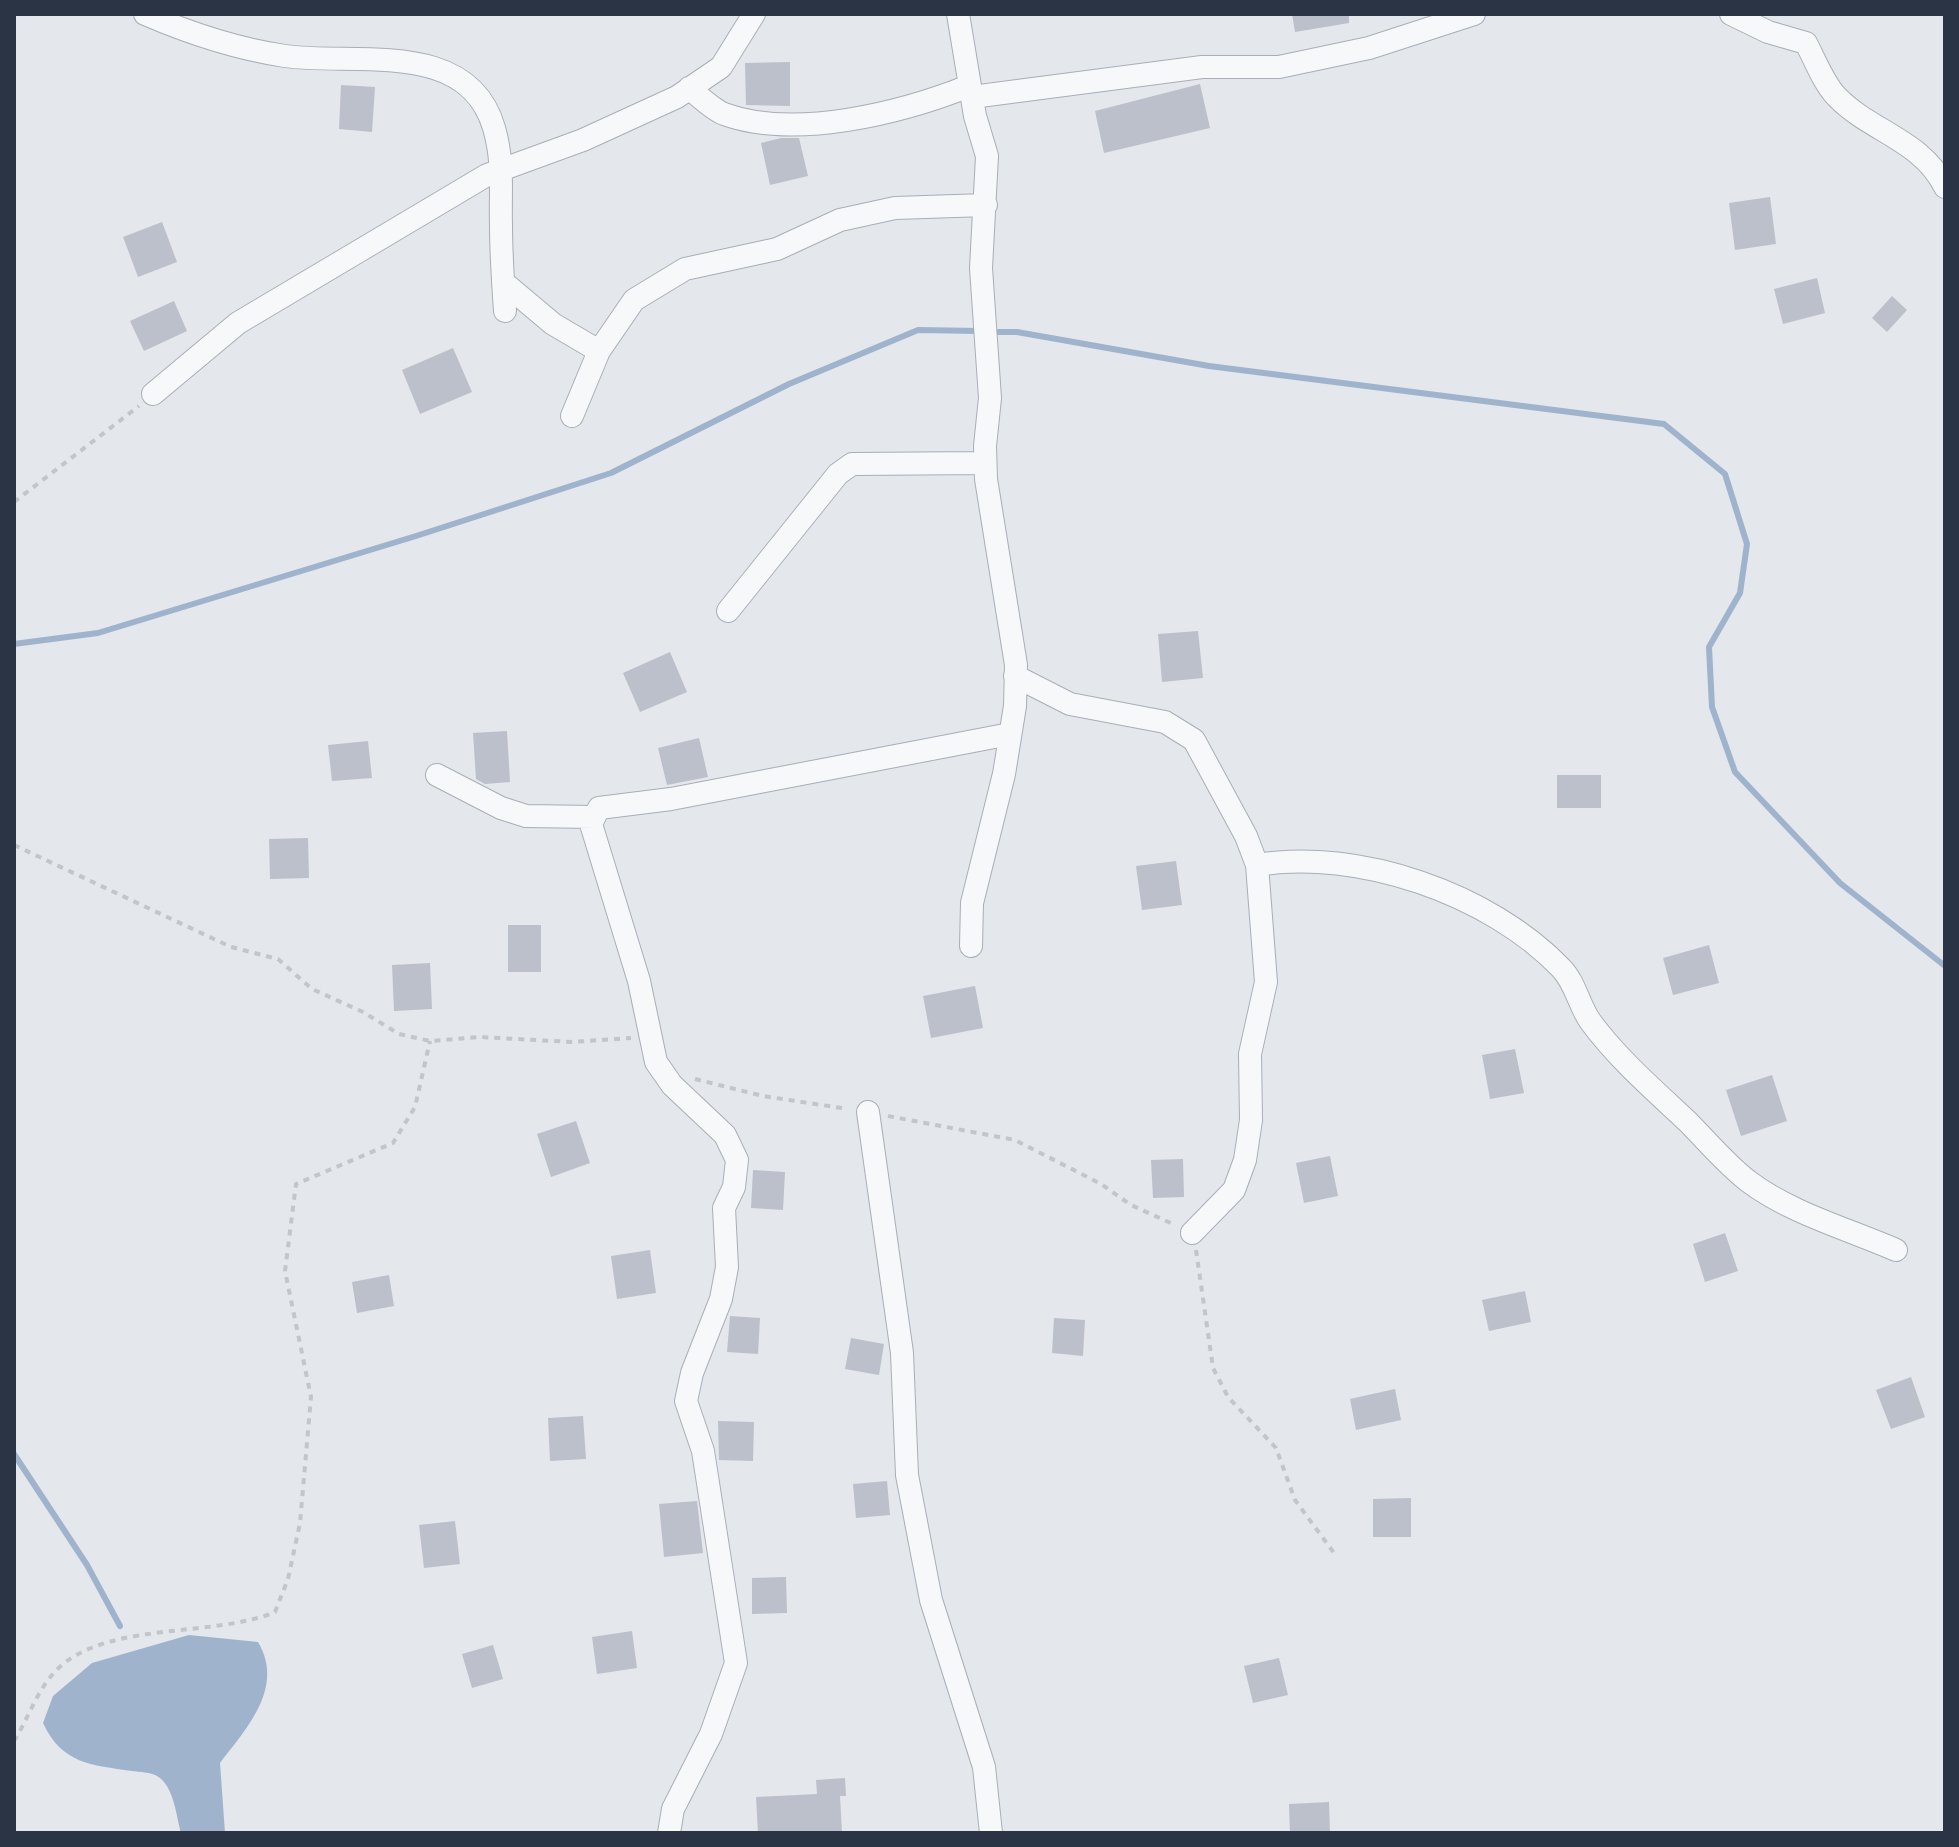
<!DOCTYPE html>
<html>
<head>
<meta charset="utf-8">
<style>
	body { margin:0 }
	#map { position:relative; width:1959px; height:1847px; overflow:hidden; background:#e4e7ec; font-family:Karla,sans-serif }
	canvas { display:block }
	.frame { position:absolute; inset:0; border:16px solid #2b3445; pointer-events:none }
</style>
</head>
<body>
<div id="map">
<canvas width="1959" height="1847"></canvas>
<div class="frame"></div>
</div>
<script>
const c = document.querySelector('canvas').getContext('2d');
c.lineJoin = 'round';
function paint(path, color) { c.fillStyle = color; c.fill(path, 'evenodd'); }
function trace(path, color, width, dash) { c.strokeStyle = color; c.lineWidth = width; c.lineCap = dash ? 'butt' : 'round'; c.setLineDash(dash || []); c.stroke(path); }
paint(new Path2D(`
	M189 1635 258 1642C285 1687 247 1728 220 1763L225 1833H181C176 1815 174 1786 157 1776 151 1772 139 1772 132 1771 91 1765 62 1764 43 1723L53 1696 92 1663Z`), '#9fb4cc');
trace(new Path2D(`
	M990 332H1017L1209 366 1664 424 1725 474 1747 544 1740 593 1709 647 1712 707 1735 772 1840 883 1945 966
	M14 644 98 633 416 536 611 473 789 384 918 330 979 331
	M14 1454 87 1565 120 1626`), '#9fb4cc', 6);
paint(new Path2D(`
	M1292 14H1349V23L1295 32Z
	M790 62V106L746 105 745 63Z
	M1200 84 1210 128 1104 153 1095 111Z
	M341 85 375 87 372 132 339 129Z
	M781 138H799L808 176 770 185 761 143Z
	M1770 197 1776 244 1735 250 1729 203Z
	M162 222 177 262 138 277 123 237Z
	M1817 278 1825 313 1783 324 1774 289Z
	M1892 296 1907 310 1887 332 1872 318Z
	M174 301 187 331 144 351 130 321Z
	M453 348 472 392 420 414 402 370Z
	M1198 631 1203 678 1162 682 1158 634Z
	M670 652 687 692 640 712 623 673Z
	M507 731 510 782 485 784 476 779 473 733Z
	M699 738 708 777 667 785 658 748Z
	M368 741 372 778 332 781 328 745Z
	M1557 775H1601V808H1557Z
	M308 838 309 878 270 879 269 839Z
	M1176 861 1182 905 1142 910 1136 866Z
	M508 925H541V972H508Z
	M1709 945 1719 983 1673 995 1663 958Z
	M430 963 432 1009 394 1011 392 965Z
	M975 986 983 1028 931 1038 923 996Z
	M1515 1049 1524 1093 1490 1099 1482 1055Z
	M1772 1075 1787 1121 1741 1136 1726 1090Z
	M576 1121 590 1163 551 1177 537 1134Z
	M1330 1156 1338 1196 1304 1203 1296 1163Z
	M1183 1159 1184 1197 1153 1198 1151 1160Z
	M753 1170 785 1172 783 1210 751 1208Z
	M1725 1233 1738 1271 1705 1282 1693 1244Z
	M650 1250 656 1293 617 1299 611 1256Z
	M389 1275 394 1306 357 1313 352 1282Z
	M1525 1291 1531 1322 1489 1331 1482 1300Z
	M730 1316 760 1318 758 1354 727 1352Z
	M1054 1318 1085 1320 1083 1356 1052 1353Z
	M851 1338 884 1344 879 1375 845 1369Z
	M1911 1377 1925 1417 1891 1429 1876 1390Z
	M1395 1389 1401 1420 1356 1430 1350 1399Z
	M583 1416 586 1459 550 1461 548 1418Z
	M718 1421 754 1422 753 1461 719 1460Z
	M887 1481 890 1515 856 1518 853 1484Z
	M1411 1498V1537H1373V1499Z
	M697 1501 703 1553 664 1557 659 1504Z
	M455 1521 460 1564 424 1568 419 1525Z
	M786 1577 787 1613 752 1614V1578Z
	M632 1631 637 1668 597 1674 592 1637Z
	M493 1645 503 1679 472 1688 462 1654Z
	M1279 1658 1288 1695 1253 1703 1244 1666Z
	M845 1778 846 1796H840L842 1833H758L756 1797 817 1794 816 1780Z
	M1329 1802 1330 1833H1290L1289 1804Z`), '#bbc0ca');
const minor = new Path2D(`
	M145 14C189 33 238 49 285 56 355 66 468 38 494 128 504 162 500 191 501 225 501 254 503 283 505 311
	M958 14 975 116 987 156 981 268 990 398 985 446 986 479 1016 665 1015 706 1004 774 972 903 971 946
	M1731 14 1768 32 1806 43C1815 60 1824 84 1837 97 1871 132 1922 140 1945 187
	M689 88C699 96 712 109 724 114 795 140 901 113 969 86
	M972 97 1202 67H1279L1369 48 1474 14
	M503 282 553 324 599 351
	M153 394 238 323 487 175 583 140 677 97 721 67 754 14
	M572 416 599 351 634 300 685 269 777 249 840 220 895 208 986 205
	M728 611 838 474 852 464 985 463
	M1015 676 1070 704 1165 722 1194 740 1246 836 1257 865 1266 982 1250 1054 1251 1120 1245 1160 1234 1190 1192 1233
	M437 775 501 808 526 816 594 817
	M1257 865C1358 848 1490 894 1561 968 1575 982 1579 1005 1590 1021 1617 1058 1654 1090 1687 1121 1707 1141 1726 1164 1748 1181 1790 1213 1848 1229 1896 1250
	M868 1112 902 1353 907 1475 931 1600 984 1767 991 1833
	M669 1833 673 1809 711 1734 736 1663 703 1451 686 1401 692 1373 721 1299 727 1267 724 1208 734 1187 737 1160 725 1135 672 1085 656 1062 639 981 591 824 599 808 671 799 1010 734`);
trace(minor, '#a9aeb7', 24);
trace(new Path2D(`
	M14 502 139 406
	M14 845 231 947 278 959 312 989 363 1012 399 1034 430 1041 480 1037 572 1042 631 1038
	M695 1079 763 1096 848 1109
	M888 1116 1015 1140 1101 1184 1131 1205 1175 1225
	M1196 1250 1213 1368 1228 1397 1276 1448 1295 1500 1334 1553
	M14 1741C30 1716 38 1685 63 1664 115 1622 216 1637 275 1612L288 1579 300 1523 311 1397 285 1271 296 1184 393 1143 415 1107 430 1041`), '#c2c5cb', 4, [6, 6]);
trace(minor, '#f7f8fa', 22);
</script>
</body>
</html>
